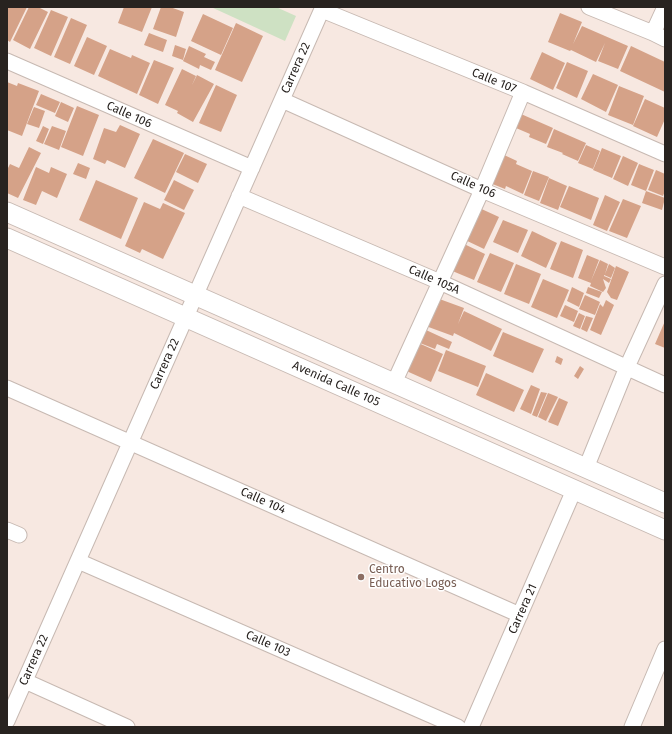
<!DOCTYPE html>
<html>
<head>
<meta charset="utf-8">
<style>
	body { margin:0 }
	#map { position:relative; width:672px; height:734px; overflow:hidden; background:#f7e8e1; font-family:"Fira Sans",sans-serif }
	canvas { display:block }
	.frame { position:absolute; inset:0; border:8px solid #282320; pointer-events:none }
</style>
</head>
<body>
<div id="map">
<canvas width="672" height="734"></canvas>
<div class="frame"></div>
</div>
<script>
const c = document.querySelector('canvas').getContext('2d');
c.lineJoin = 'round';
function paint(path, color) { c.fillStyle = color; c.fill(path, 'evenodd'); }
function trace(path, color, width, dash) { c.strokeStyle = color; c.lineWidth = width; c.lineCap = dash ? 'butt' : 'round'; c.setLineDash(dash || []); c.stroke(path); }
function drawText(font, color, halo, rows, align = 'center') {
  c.font = font + ' "Fira Sans",sans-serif'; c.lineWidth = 3; c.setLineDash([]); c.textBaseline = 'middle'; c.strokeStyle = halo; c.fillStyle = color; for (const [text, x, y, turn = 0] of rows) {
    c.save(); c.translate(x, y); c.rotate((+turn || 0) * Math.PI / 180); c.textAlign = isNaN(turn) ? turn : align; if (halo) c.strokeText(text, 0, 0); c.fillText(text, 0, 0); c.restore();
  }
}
paint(new Path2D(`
	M211 7H276L296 16 285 41Z`), '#cee1c3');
paint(new Path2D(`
	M7 7H27L10 42 7 40Z
	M29 7H38L48 12 30 49 13 40Z
	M124 7H152L142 32 118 23Z
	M161 7H170L184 12 176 37 153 29Z
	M51 10 68 17 51 56 34 48Z
	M560 13 582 22 573 44 582 26 628 46 618 69 598 61 605 43 596 62 571 50 570 51 548 42Z
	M203 14 233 28 221 55 191 41Z
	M71 18 87 25 70 64 54 57Z
	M236 23 263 36 242 82 215 70Z
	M149 33 167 40 163 52 144 45Z
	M87 37 107 46 94 75 74 66Z
	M175 45 186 49 183 60 172 56Z
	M189 46 206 54 204 57 215 62 211 70 200 65 199 69 183 61Z
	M631 46 665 62V92L620 71Z
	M110 49 131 58 132 55 150 63 137 94 98 76Z
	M542 52 565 63 553 90 530 79Z
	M154 60 174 68 158 104 139 95Z
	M567 62 588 71 577 98 556 88Z
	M182 69 196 76 192 85 197 75 214 84 193 122 177 113 178 111 165 105Z
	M593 74 618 85 606 112 581 99Z
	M7 82 17 86 18 83 39 91 22 136 7 130Z
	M216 85 237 95 221 132 199 123Z
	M619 86 644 96 633 125 608 115Z
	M41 94 60 102 55 113 36 105Z
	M645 99 665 108V119L657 137 633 126Z
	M61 102 74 108 68 122 55 116Z
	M77 106 99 115 83 156 61 147Z
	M34 107 45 111 39 128 27 124Z
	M521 114 553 128 546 144 529 137 530 134 516 128Z
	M120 125 140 134 125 168 107 160 105 164 93 159 104 128 116 132Z
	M43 126 49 129 43 144 36 141Z
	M52 126 66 131 59 150 44 144Z
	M554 129 586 143 578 161 562 154 563 153 547 147Z
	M153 139 184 153 165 193 134 178Z
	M586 145 600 151 593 169 578 163Z
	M29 147 41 153 18 198 7 193V170L10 164 19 168Z
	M602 148 621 156 612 178 593 170Z
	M185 154 207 164 198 183 176 172Z
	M502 154 517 161 516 164 532 171 523 194 506 186 505 189 490 183Z
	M623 156 638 163 628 186 613 179Z
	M78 163 90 168 86 179 73 174Z
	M639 164 654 170 646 191 631 185Z
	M36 167 49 173 51 167 67 174 57 198 42 191 36 205 23 200Z
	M656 170 665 174V191L663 196 648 190Z
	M533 171 549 177 539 201 524 195Z
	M549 178 567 186 558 210 540 203Z
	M96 180 138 198 121 239 79 220Z
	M174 180 194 190 184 210 164 200Z
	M569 186 599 198 591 220 560 207Z
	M646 191 665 198 662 210 642 203Z
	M605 195 620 202 607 231 593 225Z
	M623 199 641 206 627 238 609 231Z
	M144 202 160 209 163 203 185 213 163 259 142 249 140 253 125 246Z
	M475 206 499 217 484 249 461 238Z
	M503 220 528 230 518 253 493 242Z
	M532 231 557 243 546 268 521 256Z
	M561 241 583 250 573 278 550 269Z
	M462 243 485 254 474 280 450 270Z
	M490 253 514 263 501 292 477 282Z
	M587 255 599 260 591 281 600 260 608 264 605 274 609 264 615 268 611 278 604 275V276L611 279 609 283 603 279 606 288 603 292 590 286 591 283 578 278Z
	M516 264 541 274 529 304 504 294Z
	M616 266 629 272 617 300 611 298 607 292Z
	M543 279 569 290 557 318 531 307Z
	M572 287 584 293 579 307 567 301Z
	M588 287 602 292 599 298 586 293Z
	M585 295 600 302 595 315 579 309Z
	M434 297 464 308 458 324 464 311 502 329 491 351 454 333 453 336 423 325Z
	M606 300 614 305 601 335 590 330 600 304 603 307Z
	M565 305 578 311 574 322 560 316Z
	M579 313 585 316 580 329 573 326Z
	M586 316 593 318 587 332 581 329Z
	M665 321V348L655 344Z
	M426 330 452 342 449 349 437 344 435 349 420 343Z
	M503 332 544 349 533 373 493 356Z
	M414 341 443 354 431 382 402 369Z
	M446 350 486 366 478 387 438 371Z
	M557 356 563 359 561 365 555 362Z
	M580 366 584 369 578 379 574 376Z
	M486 373 524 390 514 412 476 395Z
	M531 385 540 389 531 414 520 409Z
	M541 392 547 393 537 417 532 415Z
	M548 393 558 397 546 421 538 417Z
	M559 398 568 402 558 426 548 422Z`), '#d5a288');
const minor = new Path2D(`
	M589 7 653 33 665 39
	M322 10 523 92 665 154
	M653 33 665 7
	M7 61 252 168
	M282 100 482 190 665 267
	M239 196 440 282 665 385
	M394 383 482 190 523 92
	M7 388 520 615
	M586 468 627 367 665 284
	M7 530 19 535
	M78 561 458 727
	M25 681 127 727
	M7 721 323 7
	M471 727 574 490
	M632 727 665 649`);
const major = new Path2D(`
	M7 212 665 503
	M7 238 665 530`);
trace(minor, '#c7b9b2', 17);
trace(major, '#c7b9b2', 21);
trace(minor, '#fff', 15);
trace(major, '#fff', 19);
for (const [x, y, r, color] of [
	[361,577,4,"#8d6e63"]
]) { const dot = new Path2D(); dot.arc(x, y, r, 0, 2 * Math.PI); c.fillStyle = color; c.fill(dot); trace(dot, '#fff', 1.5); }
drawText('12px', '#282320', '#fff', [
	["Carrera 22",296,68,-66],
	["Calle 107",494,81,22],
	["Calle 106",129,115,24],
	["Calle 106",473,185,24],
	["Calle 105A",434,280,24],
	["Carrera 22",165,364,-66],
	["Avenida Calle 105",336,384,24],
	["Calle 104",263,501,24],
	["Carrera 21",523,609,-66],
	["Calle 103",268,644,24],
	["Carrera 22",34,660,-66]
]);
drawText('12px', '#785e54', '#fff', [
	["Centro",369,570],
	["Educativo Logos",369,584]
], 'left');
</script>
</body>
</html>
